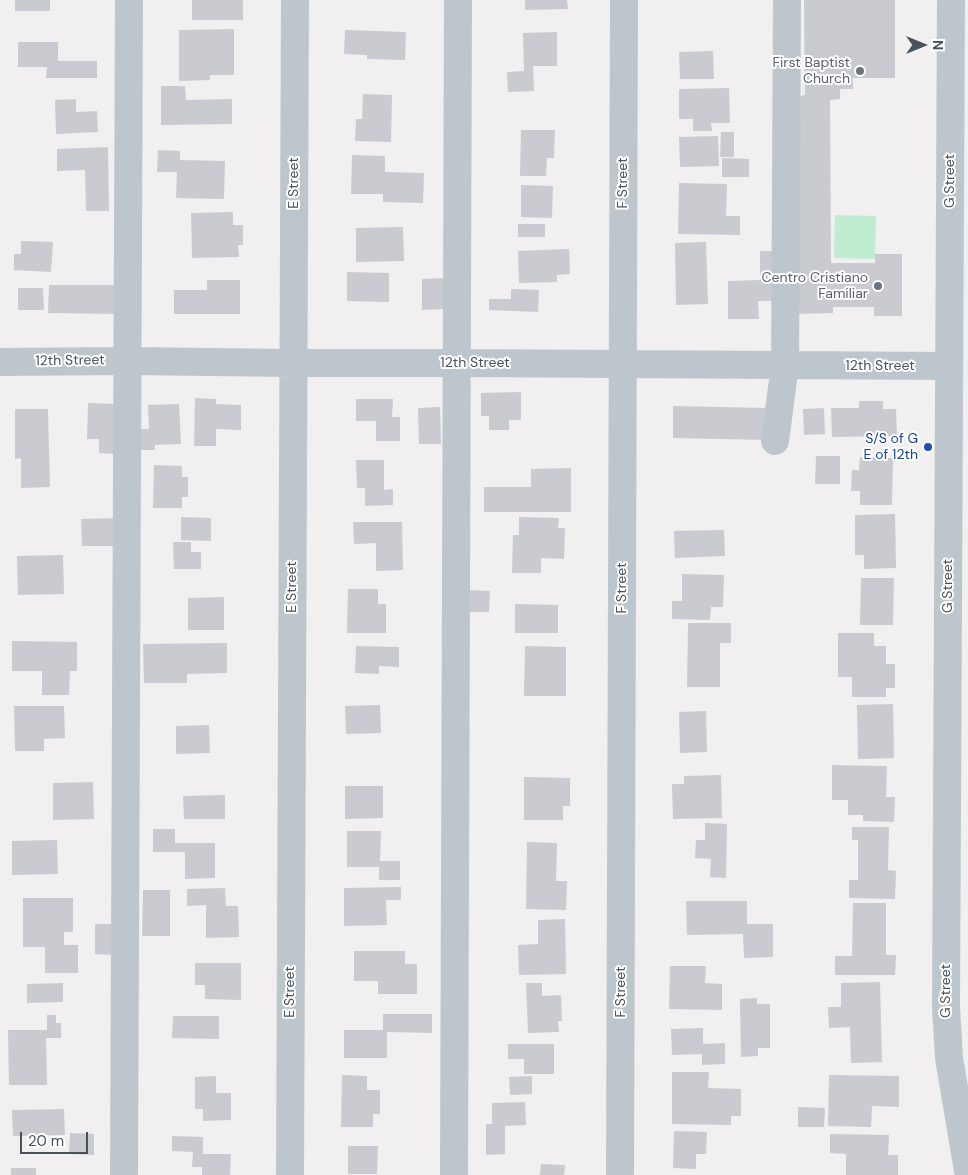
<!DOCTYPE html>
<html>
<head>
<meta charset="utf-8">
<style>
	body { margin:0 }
	#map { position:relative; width:968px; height:1175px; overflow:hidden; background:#f1efef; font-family:"DM Sans",sans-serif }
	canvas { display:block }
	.north { position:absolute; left:898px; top:20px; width:50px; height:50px; -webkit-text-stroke:4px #fff; paint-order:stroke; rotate:90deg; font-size:14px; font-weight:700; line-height:20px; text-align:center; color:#48525b }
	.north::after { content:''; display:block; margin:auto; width:18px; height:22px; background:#48525b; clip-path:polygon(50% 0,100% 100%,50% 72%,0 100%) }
	.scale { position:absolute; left:20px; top:1132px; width:68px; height:22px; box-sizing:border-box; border:2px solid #48525b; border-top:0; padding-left:6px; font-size:15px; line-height:18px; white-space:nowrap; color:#48525b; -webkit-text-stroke:4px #fff; paint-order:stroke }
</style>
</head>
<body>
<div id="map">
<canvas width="968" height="1175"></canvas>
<div class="north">N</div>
<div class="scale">20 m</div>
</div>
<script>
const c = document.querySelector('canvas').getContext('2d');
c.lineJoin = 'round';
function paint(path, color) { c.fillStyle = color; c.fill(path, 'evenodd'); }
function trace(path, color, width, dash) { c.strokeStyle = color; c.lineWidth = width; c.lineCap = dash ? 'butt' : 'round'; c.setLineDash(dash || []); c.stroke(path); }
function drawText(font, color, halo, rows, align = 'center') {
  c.font = font + ' "DM Sans",sans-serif'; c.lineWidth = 4; c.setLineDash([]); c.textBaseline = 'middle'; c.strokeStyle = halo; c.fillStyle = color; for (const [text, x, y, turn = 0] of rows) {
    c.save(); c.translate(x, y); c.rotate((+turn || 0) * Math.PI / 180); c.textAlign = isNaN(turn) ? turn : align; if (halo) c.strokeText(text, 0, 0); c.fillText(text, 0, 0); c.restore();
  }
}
paint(new Path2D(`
	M835 215 876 216 875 259 834 258Z`), '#c0ecd2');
paint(new Path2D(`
	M15 0H50V11H15Z
	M192 0H243V20H192Z
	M525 0H567L568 9 525 10Z
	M804 0H895V78H853V89H840V99L830 100 831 263H875V254H902V316H874V307H833V313L797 314V97L805 95Z
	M234 29V75H210V80L179 81V30Z
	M345 30 406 32 405 60 367 59V55L344 54Z
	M557 32V66H533L534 91 508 92 507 72 524 71 523 33Z
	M18 42H58V61H97V78H46L47 67H18Z
	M713 51 714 79H680L679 52Z
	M161 86H185L186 100 232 99V124L161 125Z
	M729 88 730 123H711L712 131H693V119H679V89Z
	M363 94 392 95 391 142 355 141 356 119H362Z
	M76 99V112L97 111 98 132 56 134 55 100Z
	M521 130H555L554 158H547L546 176H520Z
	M721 132H734V157H720Z
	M718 136 719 166 680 167 679 137Z
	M108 147 109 211H86L85 170 57 171V149Z
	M158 150 180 151V160L225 161 224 199 176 198 177 172H157Z
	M352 155 385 156V172L424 173 423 203 383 202V194H351Z
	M722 158 749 159V177H722Z
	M679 183 727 184 726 216H740V235L678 234Z
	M521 185 553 186 552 218 521 217Z
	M233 212V225H243V245H238L239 257 192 258 191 213Z
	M518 224H545V237H518Z
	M403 227 404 261 356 262V228Z
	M21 241 53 242 51 272 14 270V254H21Z
	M706 242 708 304 676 305 675 243Z
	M569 249 570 274 557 275V282L519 283 518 251Z
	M760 251H777V301H758L759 319H728V281L760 280Z
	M347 272 389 273V302L347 301Z
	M444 278 445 309 422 310V279Z
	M207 280H240V314H174V290H207Z
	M49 285H117V314L48 313Z
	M18 288H43L44 310H18Z
	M511 289 539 290 538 312 489 310V299H511Z
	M521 392V420H509V430H489V416H481V393Z
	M195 398 216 399V404L241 405V430L216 429V446H194Z
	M356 399H393L392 417H400V441H376V421H356Z
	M859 401H883V409H896L897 436 832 437 831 408H859Z
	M88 403 117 404 116 454 99 453V439H87Z
	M179 404 181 444 155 445V450H138L137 429H149L148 405Z
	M673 406 769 408V440L673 438Z
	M440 407 441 444H419L418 408Z
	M824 408 825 434 804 435 803 409Z
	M15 409H48L50 487 21 488V458L15 459Z
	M816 456H840V484H815Z
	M860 457 893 458 892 505H860V491H851L852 470H859Z
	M356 460H384V490L393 489V505L365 506V488H357Z
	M154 465 182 466V477H188V497H182V508H153Z
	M571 468V512H484V487H531V469Z
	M895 514 896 568 864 569V555H855V515Z
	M181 517 211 518V541L181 540Z
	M519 517 559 518 558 528H565L564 559 541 558V573H512L513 535H519Z
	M117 518V546H82L81 519Z
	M353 522H402L403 570 376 571V543L354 544Z
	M724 530 725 556 675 558 674 531Z
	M173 542H191V552H201V569H174Z
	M63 555 64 594 18 595 17 556Z
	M682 574 724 575 723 607H711L710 620 672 619V601H682Z
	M861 578H894L893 625H860Z
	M348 589H378V604H386V633H347Z
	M468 590 490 591 489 612H467Z
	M224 597V630H188V598Z
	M515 604 558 605V633H515Z
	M688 623H731V643H720V687H687Z
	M838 633H874V646H886V664H895V688H886V697H852V677H838Z
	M12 641 77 642V671H70L69 695H42V671H12Z
	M227 643V673L187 674V683H144L143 644Z
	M356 646 399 647V667L379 666V674L355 673Z
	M525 646 566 647V696H524Z
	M893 704 894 758 858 759 857 705Z
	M380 705 381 733 346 734 345 706Z
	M14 706H64L65 738 44 739V751H15Z
	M706 711 707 752 680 753 679 712Z
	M209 725 210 753 176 754V726Z
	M832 765 887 766 886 797H895L894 822 863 821V815H848V800H832Z
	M721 775 722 818 673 819 672 784H684V776Z
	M524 777 570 778V806H563V820H524Z
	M93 782 94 819 53 820V783Z
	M345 786H383V818L345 819Z
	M225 795V819H184L183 796Z
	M705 823 727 824 726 878 710 877 711 859 695 858 696 840H705Z
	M852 827H889L888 870 896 871 895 899 849 898V880H858V840H852Z
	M153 829H175V843H215V878L185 879V852H153Z
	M347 831H381L380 861H400V880H379V867H347Z
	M57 840 58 874 12 875V841Z
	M527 842 557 843 556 881H567L566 910 526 909Z
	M401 887V900H386L387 925 344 926V888Z
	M225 888 226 906H238L239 937 206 938V905L187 906V889Z
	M143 890H170V936H142Z
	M23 898H73V932H64V945H78V973H45V947H23Z
	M686 901H747V924H773V957L744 958 743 934 687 935Z
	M853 903H886V955H896L895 975H835V956H852Z
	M565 919 566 974 519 975 518 945 538 944V920Z
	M95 924H111V955L95 954Z
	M354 951H405V964H417V994H378V981H354Z
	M195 963H241V1000L205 999V985H195Z
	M670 966H706L705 983 722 984V1010L669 1009Z
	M880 982 882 1062 851 1063 850 1027 829 1028 828 1007H841V983Z
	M63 983V1002L27 1003V984Z
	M526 983H542V996L561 995 562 1021H558L559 1032 528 1033Z
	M757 998V1004H770V1048H758V1056L741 1057 740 999Z
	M383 1014H432V1033L387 1032V1058H344V1030H383Z
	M47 1015H56V1023H61V1038H46L47 1085H9L8 1030H47Z
	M173 1016H219V1039L172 1038Z
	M703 1028V1044L725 1043V1064L702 1065V1054L672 1055 671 1029Z
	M508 1044H554V1074H524V1059H508Z
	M672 1072H709L708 1088 741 1089V1116H731V1125L672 1124Z
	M342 1075 367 1076V1090H380V1114H373V1127H341Z
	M829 1075 899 1076V1107L872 1106 871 1127 828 1126Z
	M216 1076V1093H231V1120L203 1121V1109H195V1077Z
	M532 1076V1094L510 1095 509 1077Z
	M525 1102 526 1125 505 1126V1154L486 1155V1124H492V1103Z
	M798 1107 825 1108 824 1127H798Z
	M64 1109 65 1135 13 1136 12 1110Z
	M674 1131 707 1132 706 1154H696V1169L673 1168Z
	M70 1133 94 1134V1155L69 1154Z
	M830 1134 889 1135 888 1155H898V1175H846V1154L830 1153Z
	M172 1136 203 1137V1154H231L230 1175H202V1167H192L193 1152 172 1151Z
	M348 1146H378L377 1174H348Z
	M541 1164 565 1165 564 1175H540Z
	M11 1168H36V1175H11Z`), '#c9cbd1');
trace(new Path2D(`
	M951 0 946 1007 949 1058 968 1171
	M0 362 128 361 293 363H457L949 366
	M775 441 785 365 787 0
	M124 1175 129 0
	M290 1175 295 0
	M454 1175 458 0
	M620 1175 624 0`), '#bec6cd', 28);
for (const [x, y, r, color] of [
	[860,71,5,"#6b7280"],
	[878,286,5,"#6b7280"],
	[928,447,5,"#1a4fb4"]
]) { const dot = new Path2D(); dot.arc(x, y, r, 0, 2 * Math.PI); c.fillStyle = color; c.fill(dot); trace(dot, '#fff', 2); }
drawText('14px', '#5b616d', '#fff', [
	["First Baptist",850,63],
	["Church",850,79],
	["Centro Cristiano",868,278],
	["Familiar",868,294]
], 'right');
drawText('14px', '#48525b', '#fff', [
	["G Street",950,181,-90],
	["E Street",294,183,-90],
	["F Street",623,183,-90],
	["12th Street",70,361,-1],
	["12th Street",475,363],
	["12th Street",880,366],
	["G Street",948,586,-90],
	["E Street",292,587,-90],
	["F Street",622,588,-90],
	["G Street",946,991,-90],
	["E Street",290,992,-90],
	["F Street",621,992,-90]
]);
drawText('14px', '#164399', '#fff', [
	["S/S of G",918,439],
	["E of 12th",918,455]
], 'right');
</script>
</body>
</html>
